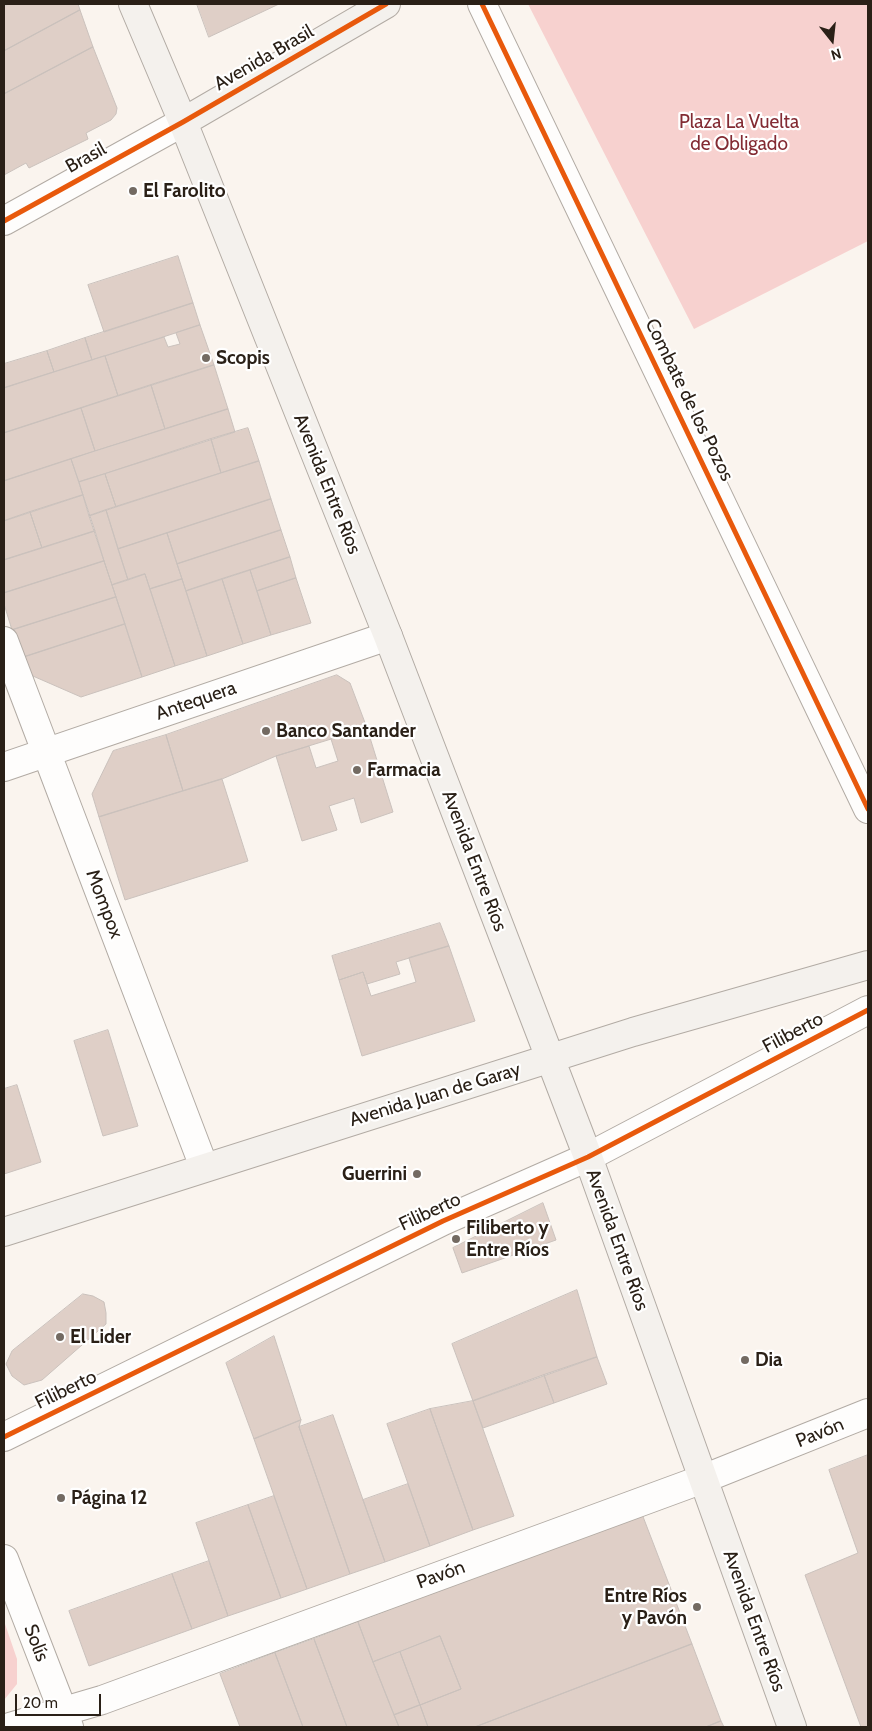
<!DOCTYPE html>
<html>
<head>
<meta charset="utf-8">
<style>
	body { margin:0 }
	#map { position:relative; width:872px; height:1731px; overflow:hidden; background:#faf4ee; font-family:Cabin,sans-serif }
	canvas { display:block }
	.frame { position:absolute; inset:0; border:5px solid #2a2017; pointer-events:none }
	.north { position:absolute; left:807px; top:15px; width:50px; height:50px; -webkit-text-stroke:4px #fff; paint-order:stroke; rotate:164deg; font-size:14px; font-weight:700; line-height:20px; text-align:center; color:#2a2017 }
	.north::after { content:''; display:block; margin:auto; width:18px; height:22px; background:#2a2017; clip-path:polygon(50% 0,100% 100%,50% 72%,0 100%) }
	.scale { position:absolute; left:15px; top:1694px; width:86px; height:22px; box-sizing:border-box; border:2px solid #2a2017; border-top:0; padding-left:6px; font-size:15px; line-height:18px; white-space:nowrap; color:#2a2017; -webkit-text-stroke:4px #fff; paint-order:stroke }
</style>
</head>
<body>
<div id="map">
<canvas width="872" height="1731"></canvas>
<div class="frame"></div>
<div class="north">N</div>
<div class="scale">20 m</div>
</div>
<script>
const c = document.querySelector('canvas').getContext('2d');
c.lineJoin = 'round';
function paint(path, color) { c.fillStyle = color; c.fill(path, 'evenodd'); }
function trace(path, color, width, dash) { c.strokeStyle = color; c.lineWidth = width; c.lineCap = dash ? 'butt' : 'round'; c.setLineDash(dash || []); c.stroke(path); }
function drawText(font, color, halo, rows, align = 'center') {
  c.font = font + ' Cabin,sans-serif'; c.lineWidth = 4.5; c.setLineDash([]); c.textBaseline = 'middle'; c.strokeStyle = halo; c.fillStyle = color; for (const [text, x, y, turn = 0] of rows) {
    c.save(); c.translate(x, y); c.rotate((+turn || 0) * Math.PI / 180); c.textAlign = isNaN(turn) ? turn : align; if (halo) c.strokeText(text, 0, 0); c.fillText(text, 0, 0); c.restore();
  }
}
paint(new Path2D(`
	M528 4H868V241L694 329Z
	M4 1621 17 1659V1684L4 1700Z`), '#f7d1cf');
const building = new Path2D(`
	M9 4H78L80 10 4 51V7Z
	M197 4H279L209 37Z
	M80 10 93 47 4 94V51Z
	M93 47 117 108 116 114 111 120 86 133 88 139 29 168 26 163 4 175V94Z
	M178 256 193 303 104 332 88 285Z
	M193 303 200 325 92 360 85 338Z
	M200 325 214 365 118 396 105 356 164 337 168 347 180 344 176 333Z
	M85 338 92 360 54 372 47 351Z
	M47 351 54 372 4 388V364Z
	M105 356 118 396 4 433V388Z
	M214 365 228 409 165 429 151 385Z
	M151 385 165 429 95 451 81 408Z
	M81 408 95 451 4 481V433Z
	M228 409 235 432 79 482 71 459Z
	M248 428 259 461 221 473 211 439Z
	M211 439 221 473 116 507 105 474Z
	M71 459 83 495 4 521V481Z
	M259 461 271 499 118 549 106 510Z
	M105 474 116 507 89 516 79 482Z
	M83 495 95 531 42 548 30 512Z
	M271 499 281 530 177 564 167 533Z
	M106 510 128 580 112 585 89 516Z
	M30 512 42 548 4 560V521Z
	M281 530 290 557 186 591 177 564Z
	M95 531 104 561 4 593V560Z
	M167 533 182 579 150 589 145 574 128 580 118 549Z
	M290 557 296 578 257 591 250 570Z
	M104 561 116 597 12 630 4 604V593Z
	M250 570 271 635 243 644 222 579Z
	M145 574 175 666 142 677 112 585Z
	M296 578 311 623 271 635 257 591Z
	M182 579 207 656 175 666 150 589Z
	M222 579 243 644 207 656 186 591Z
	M116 597 125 624 21 658 12 630Z
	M125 624 142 677 81 697 26 673 21 658Z
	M337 675 350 683 367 728 276 756 222 779 183 791 166 735Z
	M367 728 393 812 361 823 354 798 329 806 337 830 302 841 276 756 309 746 316 768 338 761 331 739Z
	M166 735 183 791 99 817 92 794 113 751Z
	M222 779 248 861 125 900 99 817Z
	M440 923 449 946 396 962 400 974 367 984 363 972 339 980 332 956Z
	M449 946 475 1021 362 1056 339 980 363 972 371 996 416 982 409 958Z
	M108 1030 138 1126 103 1136 74 1041Z
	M17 1085 41 1162 4 1174V1089Z
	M543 1203 556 1240 462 1273 453 1248Z
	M577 1290 597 1357 473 1401 452 1344Z
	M83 1294 93 1296 104 1302 106 1313V1324L42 1380 24 1385 12 1376 6 1364 12 1351Z
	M274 1336 301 1420 254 1439 226 1363Z
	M597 1357 607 1384 554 1403 544 1375Z
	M544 1375 554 1403 483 1428 473 1401Z
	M473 1401 514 1516 473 1530 430 1409Z
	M430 1409 473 1530 430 1546 387 1424Z
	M333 1415 385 1562 350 1574 299 1427Z
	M301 1420 299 1427 350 1574 307 1589 254 1439Z
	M868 1455V1727H861L805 1575 858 1553 829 1470Z
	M408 1484 430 1546 385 1562 363 1500Z
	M274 1496 307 1589 281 1598 248 1505Z
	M248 1505 281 1598 228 1616 196 1523Z
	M642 1514 692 1644 475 1727H428L420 1705 461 1689 440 1636 373 1662 358 1622Z
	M209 1561 228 1616 192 1629 172 1574Z
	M172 1574 192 1629 89 1666 69 1611Z
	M358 1622 373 1662 399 1727H347L314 1639Z
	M440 1636 461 1689 420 1705 400 1652Z
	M314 1639 347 1727H303L275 1653Z
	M692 1644 721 1721 706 1727H475Z
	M400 1652 420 1705 394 1715 373 1662Z
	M275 1653 303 1727H240L220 1674Z
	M420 1705 428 1727H399L394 1715Z
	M721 1721 724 1727H706Z`);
paint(building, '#dfcfc7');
trace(building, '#cac1bc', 1);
const minor = new Path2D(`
	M4 641 204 1167
	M4 767 388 636
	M4 1437 443 1221 588 1157 868 1010
	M4 1559 69 1727`);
const tertiary = new Path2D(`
	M482 4 868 809
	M4 221 183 122
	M10 1727 102 1700 703 1479 868 1413`);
const secondary = new Path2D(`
	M133 4 183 122 388 636 588 1157 792 1727
	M183 122 386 4
	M4 1232 633 1032 868 965`);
trace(minor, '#b2aba4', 30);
trace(tertiary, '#b2aba4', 30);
trace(secondary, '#b2aba4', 30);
trace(minor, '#fefdfc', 28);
trace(tertiary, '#fefdfc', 28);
trace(secondary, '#f4f1ed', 28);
trace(new Path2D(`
	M482 4 868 809
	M4 221 183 122 386 4
	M4 1437 443 1221 588 1157 868 1010`), '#e8590c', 5);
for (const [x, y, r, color] of [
	[133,191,5,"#736a62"],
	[206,358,5,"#736a62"],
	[266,731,5,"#736a62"],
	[357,770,5,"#736a62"],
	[417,1174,5,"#736a62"],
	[456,1239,5,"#736a62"],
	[60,1337,5,"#736a62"],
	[745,1360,5,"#736a62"],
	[61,1498,5,"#736a62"],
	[697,1607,5,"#736a62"]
]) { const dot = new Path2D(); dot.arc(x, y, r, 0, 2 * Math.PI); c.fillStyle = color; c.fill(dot); trace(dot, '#fff', 2); }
drawText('19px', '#2a2017', '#fff', [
	["Avenida Brasil",264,58,-30],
	["Brasil",86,158,-29],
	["Combate de los Pozos",689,400,64],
	["Avenida Entre Ríos",327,484,68],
	["Antequera",196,701,-19],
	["Avenida Entre Ríos",474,861,69],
	["Mompox",104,904,69],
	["Filiberto",793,1033,-28],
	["Avenida Juan de Garay",435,1095,-17],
	["Filiberto",430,1212,-25],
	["Avenida Entre Ríos",617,1240,70],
	["Filiberto",66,1390,-26],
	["Pavón",820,1433,-22],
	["Pavón",441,1575,-20],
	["Avenida Entre Ríos",754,1621,70],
	["Solís",36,1643,69]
]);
drawText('19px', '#832b33', '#fff', [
	["Plaza La Vuelta",739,122],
	["de Obligado",739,144]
]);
drawText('bold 19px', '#2a2017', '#fff', [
	["El Farolito",143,191],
	["Scopis",216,358],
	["Banco Santander",276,731],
	["Farmacia",367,770],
	["Guerrini",407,1174,"right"],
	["Filiberto y",466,1228],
	["Entre Ríos",466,1250],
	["El Lider",70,1337],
	["Dia",755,1360],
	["Página 12",71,1498],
	["Entre Ríos",687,1596,"right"],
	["y Pavón",687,1618,"right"]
], 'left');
</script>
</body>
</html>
